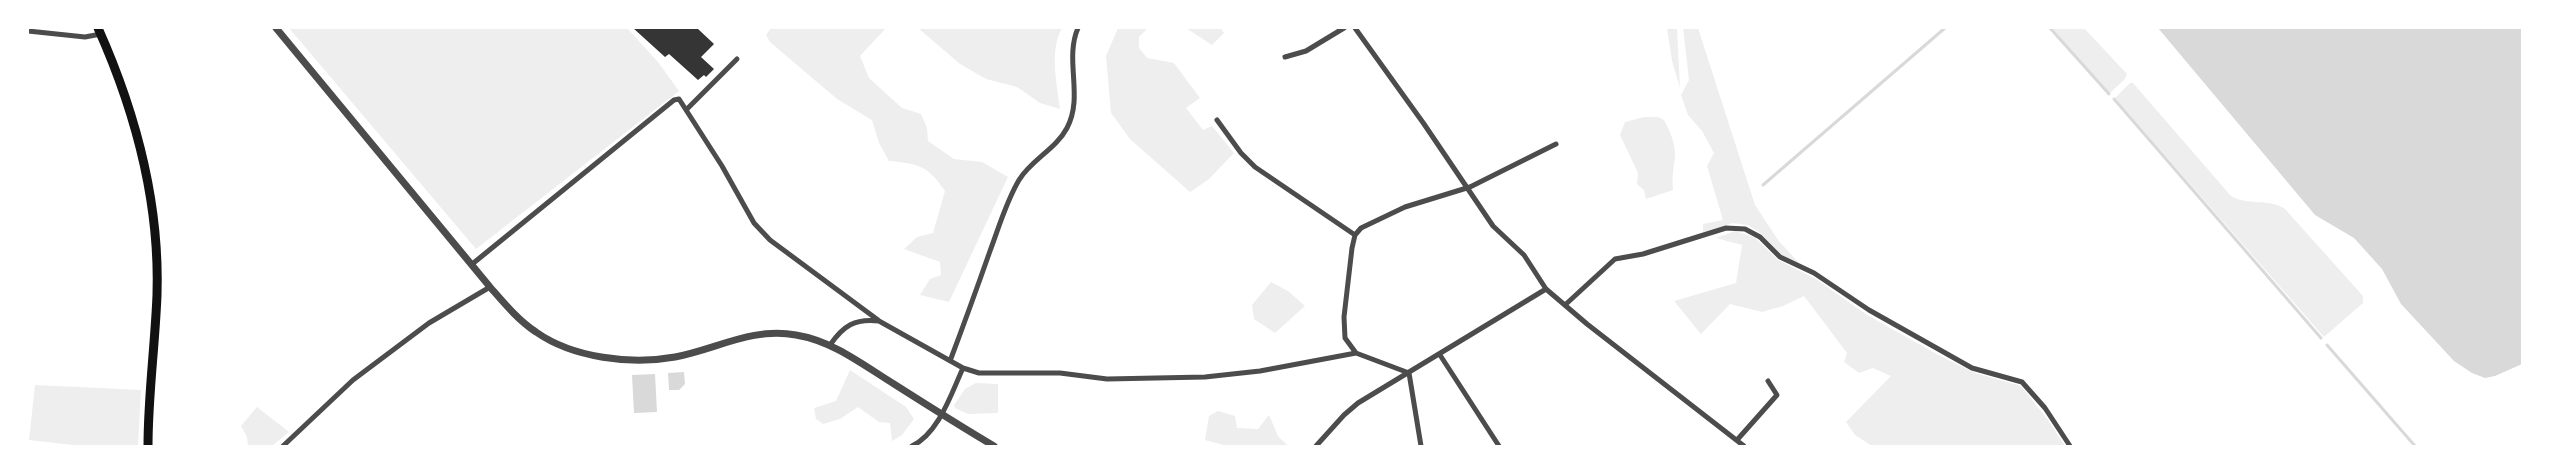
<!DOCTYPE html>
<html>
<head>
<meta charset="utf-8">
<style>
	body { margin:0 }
	#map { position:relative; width:2550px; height:474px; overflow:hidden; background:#fff; font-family:Overpass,sans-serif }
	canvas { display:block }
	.frame { position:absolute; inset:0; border:29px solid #fff; pointer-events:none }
</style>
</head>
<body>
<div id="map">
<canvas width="2550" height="474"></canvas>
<div class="frame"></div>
</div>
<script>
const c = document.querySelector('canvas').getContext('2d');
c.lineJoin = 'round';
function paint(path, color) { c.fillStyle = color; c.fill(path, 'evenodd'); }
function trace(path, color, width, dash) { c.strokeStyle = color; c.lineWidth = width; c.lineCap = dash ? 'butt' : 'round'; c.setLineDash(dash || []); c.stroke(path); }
paint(new Path2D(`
	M289 28H627L658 62 679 91 476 249Z
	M771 28H886L860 56 869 78 902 108 921 114 927 128 928 141 954 159 982 162 1008 177 949 302 920 295 930 279 941 275 940 262 904 249 917 237 933 233 945 191C927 165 919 164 889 161L879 143 872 120 837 99 770 42 766 35Z
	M918 28H1062C1049 51 1057 84 1060 109L1040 103 1017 87 986 79 960 64Z
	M1118 28H1148L1139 37V48L1147 58 1174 63 1200 98 1186 108 1203 130 1212 126 1234 153 1209 179 1190 192 1130 139 1111 113 1106 56Z
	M1186 28H1221L1224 33 1212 45Z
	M1667 28H1677L1680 88 1672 61Z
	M1683 28H1698L1755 205 1778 240 1799 263 1783 256 1758 231 1747 225 1733 223 1703 232V224L1723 220 1707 166 1714 153 1702 131 1688 115 1681 95 1689 80Z
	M2052 28H2084L2127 74 2125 79 2109 94Z
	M2130 83H2133L2231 196C2248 206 2269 198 2285 209L2363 296V303L2324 337 2115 98Z
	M1644 117H1658L1664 120C1670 131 1676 145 1675 158 1673 170 1672 178 1673 190L1646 199 1644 190 1637 184 1638 173 1620 135 1625 122Z
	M1735 231 1754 237 1778 260 1816 279 1867 315 1944 358 1975 373 2021 386 2048 420 2065 446H1872L1855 435 1846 422 1891 376 1873 368 1859 373 1844 362 1847 353 1804 296 1783 306 1762 312 1730 304 1701 334 1674 301 1736 283 1742 245 1716 238Z
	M1271 282 1288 291 1305 306 1275 333 1254 319 1252 305Z
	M850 370 906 407 914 419 902 435 892 441 890 423 879 422 858 407 840 419 823 424 816 419 814 408 836 401Z
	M976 383 998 384V413L968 414 955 408 954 405 965 389Z
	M35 385 141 390 138 446H82L29 440Z
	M257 407 289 432 272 446H248L247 437 241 426Z
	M1218 411 1235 416 1237 428 1258 429 1269 415 1278 436 1288 446H1227L1205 440 1209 416Z`), '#eee');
paint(new Path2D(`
	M2158 28H2522V364L2495 376 2485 378 2472 373 2454 361 2401 304 2382 269 2354 238 2315 215Z
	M684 372 685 384 679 390H669L668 373Z
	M655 374 657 412 634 413 632 375Z`), '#d9d9d9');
trace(new Path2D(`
	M2050 28 2109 94
	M2114 99 2321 338
	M1763 185 1945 28
	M2327 345 2415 446`), '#d9d9d9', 3);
paint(new Path2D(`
	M633 28H697L714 44 701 57 714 69 706 77 704 75 698 80 669 54 665 57Z`), '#353535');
trace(new Path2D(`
	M1355 28 1424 124 1493 226 1524 255 1546 289 1587 324 1744 446
	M28 31 85 37 101 34
	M1285 57 1306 51 1344 28
	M687 109 737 59
	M1217 120 1241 153 1255 167 1355 235
	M471 265 674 100 679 99 722 166 754 223 770 240 878 320
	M1565 305 1615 259 1643 254 1726 228 1745 229 1760 237 1780 257 1814 273 1869 310 1972 368 2022 382 2045 408 2070 446
	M830 345C843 326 855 318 879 321L963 368 979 373H1060L1107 379 1205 377 1260 371 1356 353 1409 373 1421 446
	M1356 353 1345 338 1344 317 1352 248 1355 235 1361 228 1405 207 1470 187 1556 144
	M1440 355 1499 446
	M950 361C964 324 977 288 990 251 999 227 1006 202 1019 180 1031 160 1056 149 1067 128 1084 96 1064 60 1078 28
	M1737 440 1777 395 1768 381
	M283 446 353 380 429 323 490 287
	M912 446C939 433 951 394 963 368
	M1316 446 1344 415 1358 403 1546 289`), '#4c4c4c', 5);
trace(new Path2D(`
	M276 28 490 287C504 303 518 320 536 332 573 358 631 365 675 357 717 349 752 327 796 335 833 341 863 365 894 384 927 405 960 426 994 446`), '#4c4c4c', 7);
trace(new Path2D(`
	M98 28C136 113 160 201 157 295 155 346 148 396 148 446`), '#111', 9);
</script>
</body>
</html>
